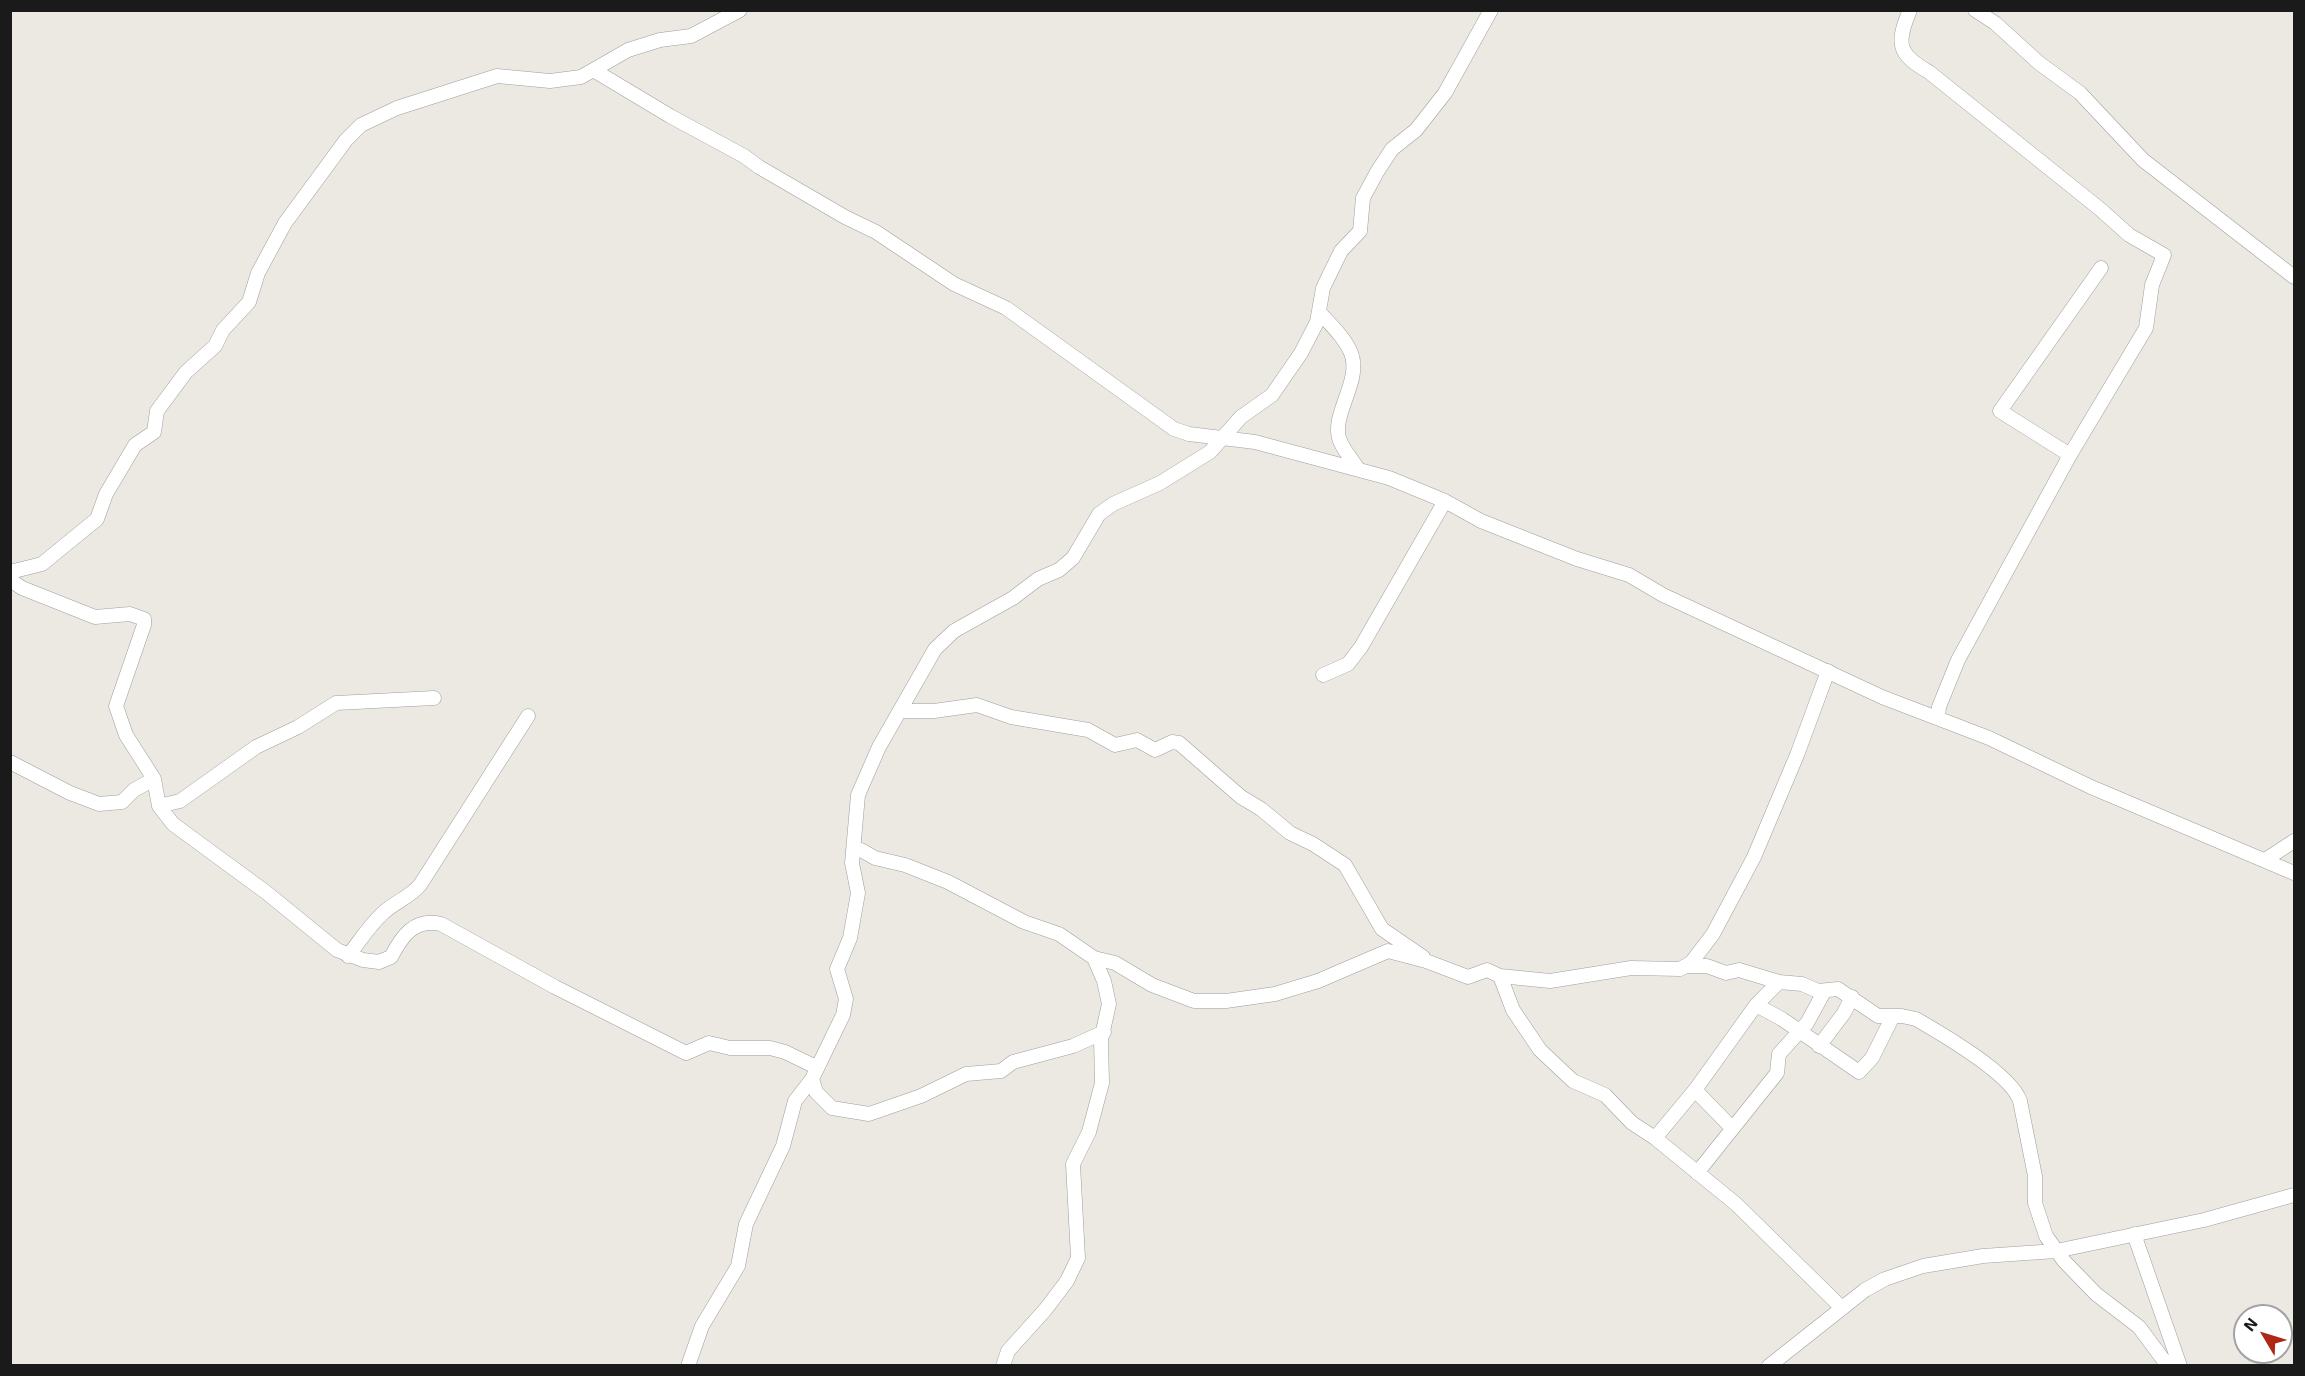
<!DOCTYPE html>
<html>
<head>
<meta charset="utf-8">
<style>
	body { margin:0 }
	#map { position:relative; width:2305px; height:1376px; overflow:hidden; background:#ebe9e1; font-family:"Exo 2",sans-serif }
	canvas { display:block }
	.frame { position:absolute; inset:0; border:12px solid #1a1a1a; pointer-events:none }
	.north { position:absolute; left:2233px; top:1304px; width:60px; height:60px; box-sizing:border-box; background:#fff; border:2px solid #a3a3a3; border-radius:50%; rotate:308deg; font-size:16px; font-weight:700; line-height:24px; text-align:center; color:#1a1a1a }
	.north::after { content:''; display:block; margin:auto; width:21px; height:27px; background:#af2716; clip-path:polygon(50% 0,100% 100%,50% 72%,0 100%) }
</style>
</head>
<body>
<div id="map">
<canvas width="2305" height="1376"></canvas>
<div class="frame"></div>
<div class="north">N</div>
</div>
<script>
const c = document.querySelector('canvas').getContext('2d');
c.lineJoin = 'round';
function trace(path, color, width, dash) { c.strokeStyle = color; c.lineWidth = width; c.lineCap = dash ? 'butt' : 'round'; c.setLineDash(dash || []); c.stroke(path); }
const minor = new Path2D(`
	M1910 10C1896 43 1897 54 1929 72L2100 209 2129 235 2164 255 2152 285 2146 328 2070 455 1958 660 1939 707 1938 718
	M1975 10 1995 23 2039 63 2080 93 2143 160 2294 277
	M595 71 670 116 744 156 759 167 845 217 876 232 954 284 1006 308 1174 429 1189 434 1255 442 1389 478 1445 501 1481 521 1577 559 1629 575 1663 595 1882 697 1989 738 2091 787 2294 873
	M1320 313C1331 325 1345 338 1351 353 1362 380 1332 413 1339 438 1342 449 1352 459 1358 469
	M2070 455 2000 411 2101 268
	M10 572 42 564 97 519 106 494 135 445 154 432 157 411 186 372 215 346 223 330 249 302 258 273 285 223 346 140 361 125 397 108 497 76 550 81 581 77 628 50 660 40 691 36 740 10
	M10 580 22 588 95 617 130 614 144 619V625L116 706 126 735 154 779 159 806 173 824 267 893 337 950 363 960 379 962 391 957C402 936 414 918 441 924L555 987 686 1053 709 1043 730 1048H770L785 1052 816 1067
	M1323 675 1348 664 1361 647 1445 501
	M902 711H934L977 705 1011 717 1088 730 1115 745 1137 740 1155 750 1172 742 1179 743 1241 797 1261 809 1290 833 1313 844 1345 865 1382 929 1423 957
	M10 762 70 793 99 804 122 802 134 790 154 779
	M159 806 180 801 256 747 298 727 336 703 434 698
	M853 851 861 850 875 858 905 865 948 882 1024 922 1059 934 1094 958 1115 963 1152 985 1194 1001H1226L1275 994 1318 981 1388 951 1426 961 1468 977 1487 970 1500 976 1550 981 1631 968 1680 969 1691 963 1713 934 1754 857 1797 755 1828 671
	M2265 860 2294 841
	M348 956C359 942 369 926 382 914 394 902 409 898 420 885L528 716
	M1686 966H1707L1726 973 1739 970 1779 982 1802 984 1818 991 1838 989 1878 1016H1902L1916 1019C1942 1034 2011 1074 2020 1101L2035 1176V1203L2046 1236 2064 1261 2096 1294 2139 1327 2168 1366
	M1500 976 1513 1010 1540 1050 1573 1081 1605 1095 1632 1123 1655 1138 1736 1204 1842 1308
	M1756 1005 1782 1019 1859 1072 1872 1058 1893 1016
	M1819 1046 1844 1013 1852 997
	M812 1079 816 1092 832 1108 869 1114 921 1096 966 1074 1001 1071 1013 1062 1073 1046 1104 1032
	M1695 1090 1732 1128
	M1655 1138 1695 1090 1756 1005 1779 982
	M1697 1173 1777 1073 1779 1054 1807 1023 1824 992
	M2134 1234 2180 1366
	M688 1366 702 1326 738 1266 746 1224 783 1146 795 1101 812 1079 843 1015 846 999 837 969 850 938 858 893 852 863 858 795 879 747 935 649 954 631 1013 598 1038 579 1059 570 1073 558 1099 514 1113 504 1160 483 1210 452 1241 417 1272 395 1301 353 1317 322 1323 288 1341 251 1360 231 1363 198 1377 172 1392 149 1416 130 1445 93 1491 10
	M1003 1366 1008 1351 1045 1310 1067 1281 1078 1258 1073 1164 1089 1132 1102 1083 1101 1040 1109 1004 1104 981 1094 958
	M1769 1366 1865 1290 1885 1279 1923 1266 1983 1256 2056 1251 2204 1220 2294 1195`);
trace(minor, '#9e9e9e', 15);
trace(minor, '#fff', 14);
</script>
</body>
</html>
